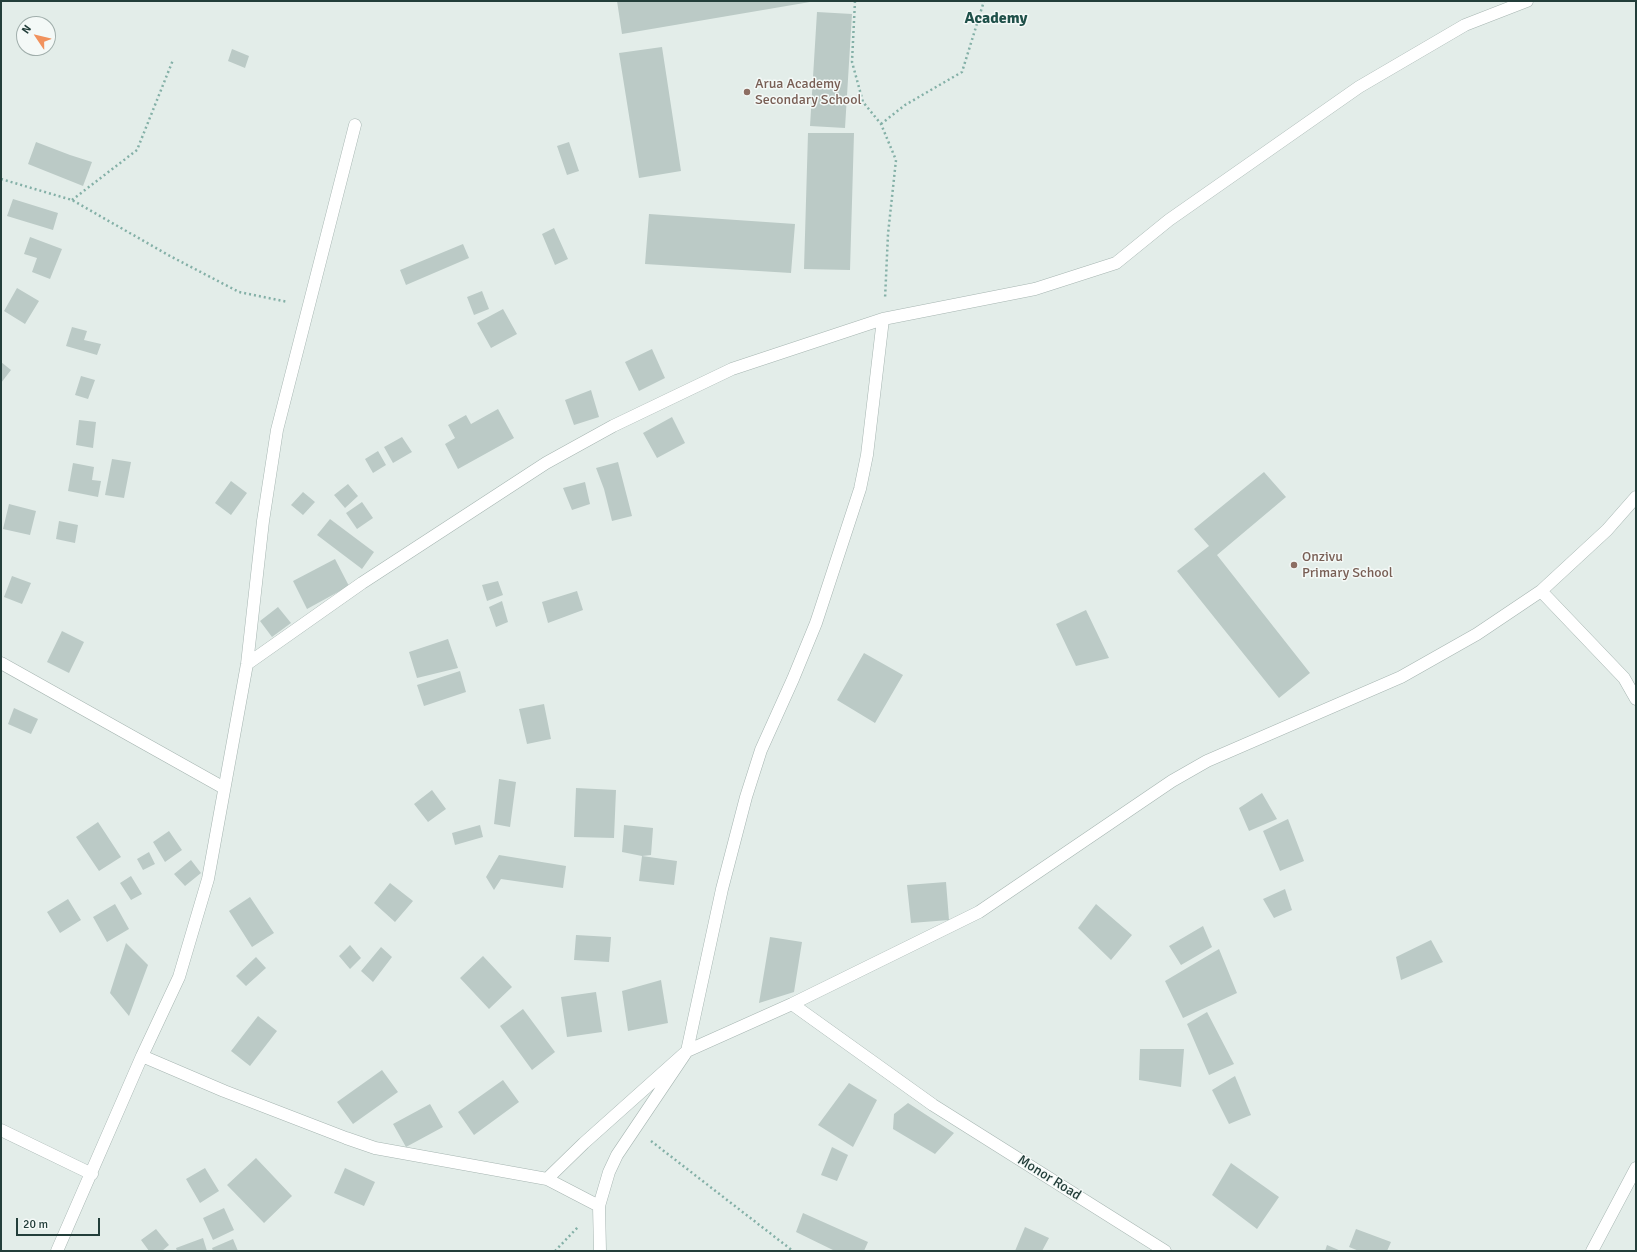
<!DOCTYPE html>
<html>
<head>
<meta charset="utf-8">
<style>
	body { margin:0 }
	#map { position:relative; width:1637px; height:1252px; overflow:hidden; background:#e3ede9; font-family:Signika,sans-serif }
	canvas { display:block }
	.frame { position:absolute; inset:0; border:2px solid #233e3a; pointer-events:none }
	.north { position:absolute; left:16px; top:16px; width:40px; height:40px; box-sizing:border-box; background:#f4f9f7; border:1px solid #a0aeab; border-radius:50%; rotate:305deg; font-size:11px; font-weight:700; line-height:16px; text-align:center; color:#233e3a }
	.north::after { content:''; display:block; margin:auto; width:14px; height:18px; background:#f1925d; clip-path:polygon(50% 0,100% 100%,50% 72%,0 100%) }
	.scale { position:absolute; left:16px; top:1218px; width:84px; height:18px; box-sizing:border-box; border:2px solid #233e3a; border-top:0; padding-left:5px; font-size:12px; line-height:14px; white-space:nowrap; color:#233e3a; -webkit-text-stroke:3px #f4f9f7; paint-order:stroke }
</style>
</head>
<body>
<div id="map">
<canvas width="1637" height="1252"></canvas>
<div class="frame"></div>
<div class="north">N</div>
<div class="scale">20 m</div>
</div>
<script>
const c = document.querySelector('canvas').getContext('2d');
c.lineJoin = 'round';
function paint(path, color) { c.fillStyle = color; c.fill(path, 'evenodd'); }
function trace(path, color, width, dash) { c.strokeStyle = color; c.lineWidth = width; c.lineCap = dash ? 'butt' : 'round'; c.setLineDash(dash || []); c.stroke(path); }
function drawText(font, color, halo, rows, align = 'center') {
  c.font = font + ' Signika,sans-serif'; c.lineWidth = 3; c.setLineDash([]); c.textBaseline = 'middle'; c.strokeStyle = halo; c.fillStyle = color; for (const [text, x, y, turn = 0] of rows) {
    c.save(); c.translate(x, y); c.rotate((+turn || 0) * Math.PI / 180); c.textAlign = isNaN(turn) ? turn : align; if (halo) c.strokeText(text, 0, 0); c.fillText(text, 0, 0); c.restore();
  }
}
paint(new Path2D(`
	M617 1H810V2L622 34Z
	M817 12 852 14 845 128 810 126Z
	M662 47 681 171 639 178 619 53Z
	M232 49 249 56 245 68 228 61Z
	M808 133H854L850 270 804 269Z
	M36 142 70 155 92 162 83 186 28 164Z
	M569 142 579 171 567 175 557 146Z
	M13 199 58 213 53 230 7 216Z
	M649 214 795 224 791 273 645 264Z
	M554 228 568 259 555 265 542 234Z
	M30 237 62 249 50 279 32 272 37 258 24 254Z
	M463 244 469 258 406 285 400 270Z
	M17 288 39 301 25 324 4 311Z
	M482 291 489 309 474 315 467 297Z
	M503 309 517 334 491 348 477 323Z
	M72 327 87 331 84 340 101 344 97 355 66 346Z
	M652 349 665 378 639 391 625 362Z
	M1 362 11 370 1 383Z
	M81 376 95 380 88 399 75 395Z
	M591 390 599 417 574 425 565 400Z
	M498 409 514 438 458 469 445 444 455 438 448 425 466 415 471 424Z
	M672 417 685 443 657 458 643 433Z
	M79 420 96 422 93 448 76 445Z
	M402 437 412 452 393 463 384 447Z
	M378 451 386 465 373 473 365 459Z
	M112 459 131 462 124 498 105 495Z
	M618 462 632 516 612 521 604 489 596 468Z
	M73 463 94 467 92 480 101 481 98 497 68 491Z
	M1264 472 1286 497 1217 555 1310 673 1279 698 1177 571 1209 546 1194 529Z
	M231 481 247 493 231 515 215 503Z
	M585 482 590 504 572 510 563 488Z
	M348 484 358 496 345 508 334 495Z
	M303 492 315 502 303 515 291 505Z
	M362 502 373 518 357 529 346 513Z
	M9 504 36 511 30 535 3 529Z
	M330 519 374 552 362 569 317 535Z
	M59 521 78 525 75 543 56 539Z
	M335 559 349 586 307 609 293 581Z
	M12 576 31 583 22 604 4 597Z
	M498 581 503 595 487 601 482 585Z
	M577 591 583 610 548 623 542 602Z
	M502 601 508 622 496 627 489 607Z
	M278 607 291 623 272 637 260 621Z
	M1086 610 1109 658 1076 666 1056 624Z
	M62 631 84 642 69 673 47 662Z
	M448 639 458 668 417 678 409 652Z
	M864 653 903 675 875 723 837 700Z
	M460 671 466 692 424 706 417 685Z
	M544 704 551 739 527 744 519 709Z
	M14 708 38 719 31 734 8 724Z
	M499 779 516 782 510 827 494 824Z
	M576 788 616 790 614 838 574 837Z
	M432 790 446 809 428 822 414 804Z
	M1262 793 1277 819 1249 831 1239 808Z
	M1288 819 1304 861 1280 871 1263 831Z
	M98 822 121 857 99 871 76 837Z
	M480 825 483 837 455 845 452 833Z
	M624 825 653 828 651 855 642 856 677 861 674 885 639 881 642 856 622 852Z
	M169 831 182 850 165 862 153 842Z
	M149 852 155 864 143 870 137 859Z
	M499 855 566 866 563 888 501 879 494 890 486 877Z
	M191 860 201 873 185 886 174 874Z
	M131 876 142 894 131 900 120 883Z
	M946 882 949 920 911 923 907 885Z
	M390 883 413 901 395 922 374 903Z
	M1285 889 1292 910 1274 918 1263 899Z
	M250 897 274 933 252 947 229 911Z
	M68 899 81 920 60 933 47 912Z
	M115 904 129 929 107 942 93 917Z
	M1096 904 1132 935 1111 960 1078 928Z
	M1203 926 1212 947 1181 965 1169 946Z
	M576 935 611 937 609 962 574 960Z
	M770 937 802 942 794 992 759 1003Z
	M1431 940 1443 962 1401 980 1396 957Z
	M126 943 148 965 129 1016 110 993Z
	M350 945 361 958 350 969 339 956Z
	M381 947 392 957 373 982 361 971Z
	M1219 949 1237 993 1183 1018 1165 981Z
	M483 956 512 987 489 1009 460 978Z
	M256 957 266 968 246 986 236 976Z
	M661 980 668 1023 628 1031 622 991Z
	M596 992 602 1032 567 1037 561 997Z
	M523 1009 555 1052 532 1070 500 1026Z
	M1207 1012 1234 1064 1209 1075 1187 1024Z
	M258 1016 277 1031 250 1066 231 1051Z
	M1140 1049H1184L1181 1087 1139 1080Z
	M382 1070 398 1092 353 1124 337 1102Z
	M1235 1076 1251 1115 1229 1124 1212 1090Z
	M503 1080 519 1102 474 1135 458 1112Z
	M849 1083 877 1100 853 1147 818 1125Z
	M908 1103 954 1133 935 1154 893 1129 894 1114Z
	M430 1104 443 1127 406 1147 393 1124Z
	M832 1147 848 1155 837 1181 821 1175Z
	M256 1158 292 1196 264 1223 227 1185Z
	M1231 1163 1279 1197 1257 1229 1212 1195Z
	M205 1168 219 1191 200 1203 186 1179Z
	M345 1168 375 1182 364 1206 334 1193Z
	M224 1208 234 1230 213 1240 203 1218Z
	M803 1213 868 1242 864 1251H835L796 1232Z
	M1025 1227 1049 1238 1042 1251H1015Z
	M156 1229 169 1245 162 1251H149L141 1240Z
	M1356 1229 1391 1242 1387 1251H1359L1349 1247Z
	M203 1238 207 1251H177L176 1248Z
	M233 1239 238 1251H213L212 1248Z
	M1327 1245 1341 1251H1325Z`), '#bbcac6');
const minor = new Path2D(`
	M1541 591 1624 678 1636 699
	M1 663 224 788
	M247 664 362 583 546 463 613 426 732 369 883 319 1035 289 1116 263 1169 220 1359 87 1465 25 1527 1
	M792 1004 933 1105 1165 1251
	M142 1056 224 1091 346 1138 375 1148 547 1179 599 1206
	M1 1130 92 1174
	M547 1179 584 1143 687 1051 792 1004 979 912 1172 781 1207 761 1401 677 1477 634 1541 591 1607 530 1636 497
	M57 1251 142 1056 179 977 208 879 247 664 263 521 277 430 355 125
	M600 1251 599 1206 609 1172 617 1155 687 1051 722 889 746 797 761 750 793 679 816 623 860 489 867 455 883 319
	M1592 1251 1636 1168`);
trace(minor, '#a6b5b1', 13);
trace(new Path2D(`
	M855 1 852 62 863 102 881 124 896 160 888 234 885 299
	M881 124 905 105 962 72 984 1
	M1 179 72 200 170 256 239 292 288 302
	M72 200 137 150 173 60
	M651 1141 793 1251
	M555 1251 578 1227`), '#84b0a7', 2.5, [2, 3]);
trace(minor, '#fff', 12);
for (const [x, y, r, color] of [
	[747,92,4,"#8d6e63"],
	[1294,565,4,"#8d6e63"]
]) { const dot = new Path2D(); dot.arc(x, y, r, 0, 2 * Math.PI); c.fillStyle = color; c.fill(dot); trace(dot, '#f4f9f7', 1.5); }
drawText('14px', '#785e54', '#f4f9f7', [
	["Arua Academy",755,84],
	["Secondary School",755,100],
	["Onzivu",1302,557],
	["Primary School",1302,573]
], 'left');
drawText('14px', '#233e3a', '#f4f9f7', [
	["Monor Road",1049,1178,32]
]);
drawText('bold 16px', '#1f5049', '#f4f9f7', [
	["Academy",996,19]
]);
</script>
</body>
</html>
